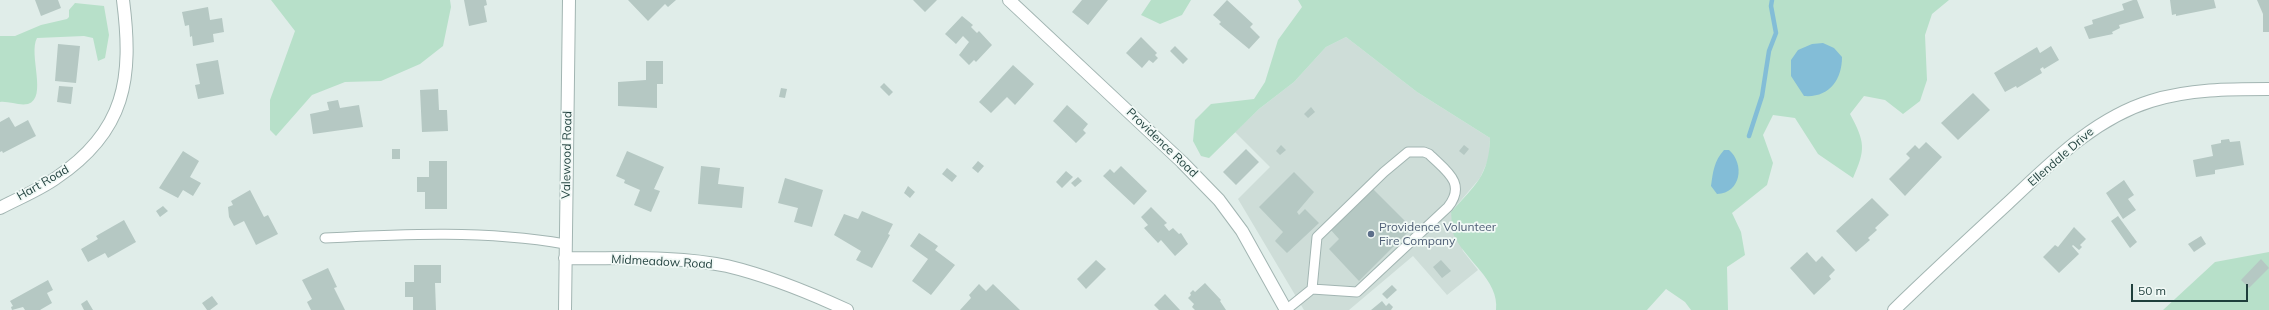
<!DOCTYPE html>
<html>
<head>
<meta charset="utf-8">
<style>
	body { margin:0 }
	#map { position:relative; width:2269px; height:310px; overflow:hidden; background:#e0ede9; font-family:Mulish,sans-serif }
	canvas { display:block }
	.scale { position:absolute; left:2131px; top:284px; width:117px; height:18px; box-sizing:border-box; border:2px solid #1f3f3c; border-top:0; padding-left:5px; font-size:12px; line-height:14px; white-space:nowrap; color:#1f3f3c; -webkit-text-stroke:3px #f1f9f6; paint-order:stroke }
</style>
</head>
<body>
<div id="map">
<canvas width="2269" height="310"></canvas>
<div class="scale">50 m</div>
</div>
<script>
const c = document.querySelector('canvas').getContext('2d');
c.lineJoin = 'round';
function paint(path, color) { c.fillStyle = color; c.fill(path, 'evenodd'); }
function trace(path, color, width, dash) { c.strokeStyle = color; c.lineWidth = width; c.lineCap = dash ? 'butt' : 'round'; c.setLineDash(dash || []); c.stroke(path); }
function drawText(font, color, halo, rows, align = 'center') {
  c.font = font + ' Mulish,sans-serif'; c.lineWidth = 3.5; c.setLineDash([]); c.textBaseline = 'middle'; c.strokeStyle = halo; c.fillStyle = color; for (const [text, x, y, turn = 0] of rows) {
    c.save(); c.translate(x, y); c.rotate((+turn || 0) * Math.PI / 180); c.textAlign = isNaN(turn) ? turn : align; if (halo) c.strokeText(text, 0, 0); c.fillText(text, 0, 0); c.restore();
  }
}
paint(new Path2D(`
	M1346 37 1417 92 1490 138 1489 158 1480 178 1451 212 1463 251 1478 270 1447 295 1413 256 1349 310H1304L1238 199 1270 167 1235 132 1259 109 1294 82 1326 47Z`), '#ceddd8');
paint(new Path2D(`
	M271 0H450L451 7 443 46 420 64 381 81 345 82 312 95 276 136 270 130V100L295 31Z
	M1151 0H1191L1182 15 1160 24 1141 15Z
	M1298 0H1949L1932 14 1925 35 1927 80 1920 101 1903 114 1885 100 1864 96 1850 114C1865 142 1866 149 1853 178L1818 154 1795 118 1773 115 1763 135 1773 163 1767 185 1732 213 1741 232 1745 255 1727 267 1728 310H1691L1685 302 1666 289 1647 310H1496C1500 280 1463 259 1453 233 1451 227 1452 218 1451 212 1475 185 1489 176 1490 138L1417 92 1346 37 1326 47 1294 82 1259 109 1209 158 1201 156 1193 141 1195 120 1211 104 1254 99 1265 82 1278 40 1302 7Z
	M75 3 104 6 109 35 105 58 98 61 93 38 84 36 37 38C28 54 48 98 28 104 19 106 9 101 0 102V36H15L41 25 67 19 69 17V10Z
	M2269 252V310H2163L2215 262Z`), '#b7e0c9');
paint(new Path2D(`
	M1823 43 1834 48 1842 57C1842 80 1829 98 1804 96L1791 76V60L1798 50 1812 44Z
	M1724 150H1729C1745 164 1741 193 1717 194L1711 186C1713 172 1714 161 1724 150Z`), '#83bdd7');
trace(new Path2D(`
	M1749 136 1762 96 1769 51 1776 33 1771 6 1772 0`), '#83bdd7', 4.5);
paint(new Path2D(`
	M35 0H58L61 8 41 16Z
	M464 0H486L487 5 484 6 487 22 469 26Z
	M628 0H676L668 7 665 4 648 21Z
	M913 0H937L925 12Z
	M1082 0H1108L1088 25 1072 12Z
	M1227 0 1253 24 1250 27 1260 37 1249 49 1219 24 1221 22 1213 15Z
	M2133 0H2137L2144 18 2119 25 2120 28 2112 32 2113 34 2089 39 2084 27 2093 24 2092 20 2124 10 2122 4Z
	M2170 0H2214L2216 8 2176 16V14L2172 15Z
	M2257 0H2269V32H2263V14Z
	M208 7 210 20 222 18 224 32 213 34 214 42 193 46 192 36 190 37 189 25 185 26 182 12Z
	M962 16 973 25 971 27 977 33 979 31 992 45 976 62 974 60 969 65 959 55 969 42 963 36 956 44 945 34Z
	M1141 37 1157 53 1155 55 1158 58 1153 63 1149 60 1142 68 1126 53Z
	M58 44 80 46 76 83 55 81Z
	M1175 46 1188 59 1183 64 1170 51Z
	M2051 46 2059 60 2044 69 2043 67 2040 69 2042 73 2017 88 2016 86 2005 92 1994 73 2037 47 2040 53Z
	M218 60 224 94 198 99 195 85 200 84 196 64Z
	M646 61H663V84H657V108L618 106V82L646 80Z
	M1013 65 1034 84 1015 105 1007 97 991 113 979 102Z
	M884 83 893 92 889 96 880 87Z
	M59 86 73 87 71 104 57 102Z
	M781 88 787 89 785 98 779 97Z
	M438 89 439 110H447L448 131 422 132 420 90Z
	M1973 93 1990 110 1958 140 1941 123Z
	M338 100 340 108 359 105 363 127 313 134 310 114 329 110 327 102Z
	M1067 105 1088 124 1083 130 1086 133 1076 143 1053 121Z
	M1311 107 1315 112 1308 118 1304 114Z
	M9 117 15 127 28 120 36 136 3 153 2 151 0 152V122Z
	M2229 139 2230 142 2240 141 2244 165 2215 170V174L2196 177 2193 160 2213 156 2211 145 2221 143V140Z
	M1926 142 1942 157 1905 196 1889 179 1910 158 1906 154 1915 145 1919 149Z
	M1281 145 1286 150 1280 155 1276 151Z
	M1464 145 1469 149 1464 155 1459 151Z
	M392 149H400V159H392Z
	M1246 149 1259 162 1236 185 1223 172Z
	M183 151 199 161 190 177 201 183 193 196 183 190 178 198 159 188Z
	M627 151 664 167 654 189 660 191 651 212 634 205 640 190 624 183 625 180 616 176Z
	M429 161H447V209H425V192H417V177H429Z
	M978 161 984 166 978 173 972 168Z
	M701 166 720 168 718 184 744 187 742 208 698 204Z
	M1121 166 1147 191 1134 205 1103 176 1110 169 1114 173Z
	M947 168 957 176 952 182 942 174Z
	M1066 171 1073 177 1062 188 1056 182Z
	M1294 172 1314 192 1297 212 1299 215 1305 209 1319 223 1287 253 1275 241 1283 232 1259 207Z
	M1078 177 1082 181 1075 187 1071 183Z
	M785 178 823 190 812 227 794 222 798 208 778 203Z
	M2124 180 2134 195 2128 199 2136 210 2123 219 2106 193Z
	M908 186 915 192 910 198 904 193Z
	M1372 188 1412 228 1359 281 1329 249 1339 239 1330 229Z
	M250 190 264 217 268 215 278 234 256 245 244 221 234 226 229 217 228 207 233 205 231 201Z
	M1872 198 1889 215 1875 228 1877 230 1868 238 1870 240 1856 252 1836 231Z
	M163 206 168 211 160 217 156 211Z
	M1151 207 1167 223 1164 225 1169 231 1173 228 1179 234 1181 233 1188 244 1175 256 1161 240 1158 243 1144 228 1148 225 1141 217Z
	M862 211 893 224 888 234 890 235 872 268 856 260 861 251 834 235 844 214 858 219Z
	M2118 216 2137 242 2130 248 2111 221Z
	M124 220 136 242 108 258 105 253 88 262 81 249 98 239 96 236Z
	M2074 227 2086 239 2080 245 2082 247 2079 250 2073 245 2072 246 2079 254 2059 273 2043 257 2055 245 2058 247Z
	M919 233 938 246 935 250 955 265 931 295 912 281 928 259 910 246Z
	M2201 236 2206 244 2194 252 2188 244Z
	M1807 252 1816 262 1822 256 1835 270 1829 276 1831 279 1814 295 1790 268Z
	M2261 259 2269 268 2249 288 2241 280Z
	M1096 260 1106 269 1086 289 1077 279Z
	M1441 260 1451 271 1442 278 1433 267Z
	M414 265H441V283H435L436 310H413V297H405V282H414Z
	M328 268 337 287 334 288 345 310H311L307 302 312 299 302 280Z
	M48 280 53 290 47 293 52 303 40 310H25L23 307 12 310 11 307 13 306 10 301Z
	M1205 283 1221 300 1220 301 1226 310H1195L1192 307 1194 304 1188 298 1191 295 1190 293 1193 290 1195 292Z
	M979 284 986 291 993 284 1020 310H960L971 298 969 295Z
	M1392 285 1397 290 1387 299 1382 294Z
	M1165 294 1180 310H1159L1154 305Z
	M212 296 218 304 210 310H207L202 303Z
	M87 300 93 310H84L81 304Z
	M1382 301 1386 306 1389 303 1393 307 1391 310H1371Z`), '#b5c8c3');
const service = new Path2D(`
	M325 238C405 234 486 230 565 244
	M1286 310 1312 289 1357 292 1448 207C1467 183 1446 171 1429 154L1424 152H1408L1384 172 1317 237 1312 289`);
const minor = new Path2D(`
	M0 208C19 198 39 190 56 178 126 131 133 78 123 0
	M565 258C618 259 675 255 727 266 769 276 808 292 847 310
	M565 310 569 0
	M1894 310C1931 274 1969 239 2007 204 2051 163 2093 119 2151 101 2189 89 2230 89 2269 89`);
const tertiary = new Path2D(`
	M1009 0 1182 162 1219 200 1242 231 1286 310`);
trace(service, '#a2b5b2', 11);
trace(minor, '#a2b5b2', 14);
trace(tertiary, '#a2b5b2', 14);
trace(service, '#fff', 9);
trace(minor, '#fff', 12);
trace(tertiary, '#fff', 12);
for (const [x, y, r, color] of [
	[1371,234,4,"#5c6f8a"]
]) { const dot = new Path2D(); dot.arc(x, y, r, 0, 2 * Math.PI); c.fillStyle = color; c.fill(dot); trace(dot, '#f1f9f6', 1.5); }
drawText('12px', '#1f3f3c', '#f1f9f6', [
	["Providence Road",1162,143,44],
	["Valewood Road",567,155,-89],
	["Ellendale Drive",2061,157,-41],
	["Hart Road",43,183,-30],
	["Midmeadow Road",662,262,3]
]);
drawText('12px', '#4e5e75', '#f1f9f6', [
	["Providence Volunteer",1379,227],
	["Fire Company",1379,241]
], 'left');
</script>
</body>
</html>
